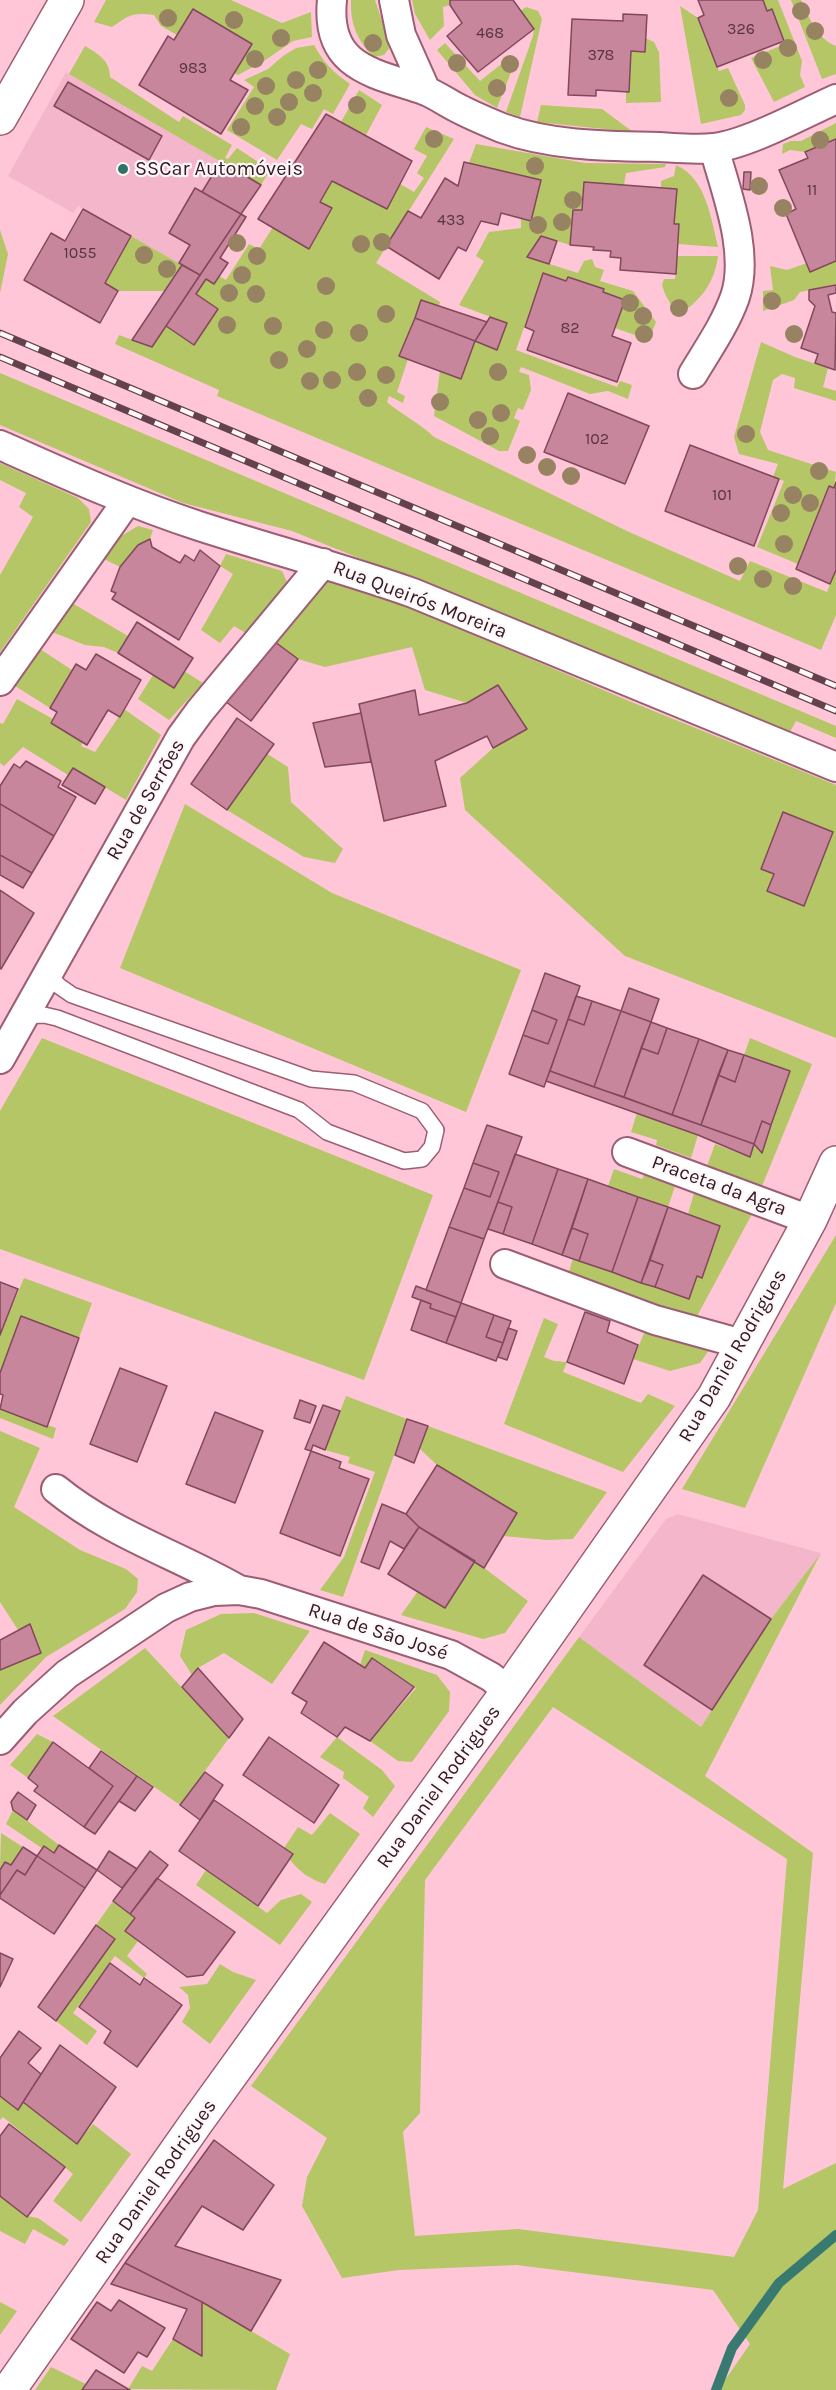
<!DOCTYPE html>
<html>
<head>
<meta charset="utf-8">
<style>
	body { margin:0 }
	canvas { display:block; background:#ffc6d8 }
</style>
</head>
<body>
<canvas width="836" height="2390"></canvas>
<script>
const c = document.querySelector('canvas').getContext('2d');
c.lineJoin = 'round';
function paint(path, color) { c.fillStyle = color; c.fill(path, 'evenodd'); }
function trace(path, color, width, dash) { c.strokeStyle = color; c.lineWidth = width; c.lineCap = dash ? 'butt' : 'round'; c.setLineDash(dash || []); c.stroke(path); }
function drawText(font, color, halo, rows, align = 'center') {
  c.font = font + ' Karla,sans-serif'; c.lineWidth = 4.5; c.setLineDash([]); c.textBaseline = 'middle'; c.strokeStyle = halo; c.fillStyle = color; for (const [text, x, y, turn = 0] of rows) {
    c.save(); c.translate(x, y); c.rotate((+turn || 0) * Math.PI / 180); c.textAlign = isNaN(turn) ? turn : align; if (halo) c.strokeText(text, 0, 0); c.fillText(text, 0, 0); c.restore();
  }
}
paint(new Path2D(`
	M66 72 261 185 200 275 78 206 73 213 8 176Z
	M678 1514 821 1553 771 1619 701 1727 579 1637 666 1519Z`), '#f4b6ca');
paint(new Path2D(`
	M106 0H231L282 23 311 12 312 37 293 41 264 61 238 75 234 73 252 44 194 9 177 35 161 26 154 15C132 12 129 15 112 27L94 22Z
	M351 0H375L382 21 394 42 384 55 374 57C357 41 350 23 351 0Z
	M412 0H450V5L443 7 444 26 430 40 415 14Z
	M763 0H778L802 61 800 75 805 87 774 102 751 58 785 44 772 10 767 11Z
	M791 0H801C809 17 817 39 836 46V74L822 79Z
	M680 6 698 18 719 71 728 68 745 105V110L741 115 701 124Z
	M526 7 538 11 542 19 520 117 506 112 533 36 534 29 520 11Z
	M645 38 654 42 659 52 661 102 626 103V92H629L631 51Z
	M445 43 480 81 510 57 514 58 515 62 497 108 475 95 437 50Z
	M314 45C323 62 334 73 350 84L333 114 324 109 312 129 301 124 277 160 227 130 254 87 244 80 268 69 283 56 296 48Z
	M85 46C98 54 110 60 110 77L179 122 183 116 232 145 225 158 228 159 237 148 270 170 261 185 69 74Z
	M359 90 382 105 366 135 341 122Z
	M541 105 602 109 633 132 537 122Z
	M836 123V140L805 152 790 150 782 154 783 144 791 141H801Z
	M426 127 454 139 376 263 440 302 439 306 421 301 400 356 408 359 397 392 405 396 403 403 389 396 387 402C402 415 420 423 434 437L629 532 740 581 750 561 827 592 836 570V615L821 650 217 396 219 390 115 344 119 335 152 347 166 326 194 344 196 294 206 279 214 284 219 276 226 280 249 244 259 249 273 227 309 249 331 208 320 202 332 181 387 209 400 184 414 192 424 178 417 173 427 156 414 149Z
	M476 144 585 163 666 164 665 167 626 173 624 185 585 182 582 210H573L570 245 541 236 527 257 578 273 584 261 592 259 595 267 604 270 600 281 633 291 656 322 649 340 615 328 625 300 603 292V289L568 277 566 281 543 274 516 350 617 387 620 381 632 385 628 399 608 391 590 394 521 367 519 372 529 375 531 390 523 410 518 408 514 418 520 421 508 451H499L434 416 440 370 461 378 475 341 497 349 507 323 459 305 484 261 476 256 489 232 521 228V219L531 221 540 180 469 163Z
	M676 165C706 178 711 218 718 247L678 244 679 224H674L676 189 661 187V181L674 176Z
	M0 230 8 254 0 293Z
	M131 236 182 265 164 291H118L105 283Z
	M677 256H718C714 285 700 301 677 316L665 294 662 285 664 279H675Z
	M836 261V285L800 292 794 300 763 311V291L773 290 770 266 787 270 807 263Z
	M761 342 795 357 828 368 823 387 836 391V401L794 388 795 378 782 374 773 380 760 432 768 450 836 472 834 488 828 487 798 564 757 547 784 481 773 477 778 464 739 454 734 437Z
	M0 373 836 726V738L796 721 790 732 292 531 183 503 0 425Z
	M0 463 78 498 89 509 91 522 0 652V575L33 517 19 507 26 493 0 480Z
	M138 526 153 530 150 539 138 545 120 567 104 559 118 538Z
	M226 554 282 571 287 582 285 590 247 634 234 626 220 643 201 630 233 574 220 566Z
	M332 574 629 701 836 785V1038L625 956 465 810 460 778 493 748 527 729 498 685 467 703 425 690 412 647 325 667 298 659 271 639Z
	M72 603 128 636 118 653 104 647 85 645 52 632Z
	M40 649 72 670 50 708 15 686Z
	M184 671 203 683 169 720 138 699 153 675 173 688Z
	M17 699 53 719 51 723 83 742 81 746 95 752 124 709 161 735 126 800 73 768 68 775 23 747 4 766 0 763V723L3 724Z
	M266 753 288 767 291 802 343 849 335 863 304 857 227 810Z
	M185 804 332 893 521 970 466 1112 120 968Z
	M42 1038 433 1195 364 1380 0 1249V1111Z
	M750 1038 812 1064 762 1186 707 1166 715 1144 749 1157 754 1144 762 1152 790 1072 744 1055Z
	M637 1113 698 1135 691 1158 656 1145 657 1140 631 1132Z
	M614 1169 642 1179 644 1175 675 1186 668 1207 608 1186Z
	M694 1193 752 1214 696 1318 682 1316 568 1275 573 1258 688 1299 697 1276 702 1277 720 1226 688 1214Z
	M836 1235V1303L745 1508 682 1489Z
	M24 1278 92 1303 79 1338 21 1316 0 1373V1335Z
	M544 1318 558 1324 544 1357 554 1361 567 1362 563 1372 641 1403 648 1394 675 1406 623 1472 504 1424Z
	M645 1331 709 1350 700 1363 670 1371 633 1359Z
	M346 1396 407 1419 343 1597 320 1590 344 1557 375 1472 348 1463 350 1457 325 1450Z
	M0 1409 56 1428 53 1439 0 1418Z
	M428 1426 607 1492 573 1539 547 1540 503 1536 516 1513 437 1465 419 1448Z
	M0 1431 40 1448 14 1507 80 1550 126 1569 138 1579 137 1592 125 1609 46 1657 0 1705V1670L30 1624 18 1630 0 1602Z
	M821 1553 705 1776 813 1853 783 2189 836 2163V2390H718L750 2344 713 2290 517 2265 399 2270 342 2278 302 2206 307 2177 327 2138 251 2086 579 1637 701 1727 771 1619ZM553 1707 787 1859 758 2210 734 2257 518 2229 415 2236 403 2132 420 2113 425 1880Z
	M475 1561 528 1601 505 1633 483 1639 401 1615 418 1591Z
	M254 1613 310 1631 272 1684 224 1653 198 1668 192 1675 180 1656 186 1630 221 1614Z
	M145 1648 229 1738 180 1805 53 1716Z
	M365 1650 437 1675 450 1692 449 1711 412 1762 398 1761 370 1741 416 1688 372 1658 365 1668 360 1665Z
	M37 1734 53 1742 28 1778 10 1765Z
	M337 1737 382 1770 395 1786 373 1817 363 1808 369 1797 343 1778 344 1772 320 1757Z
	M13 1810 59 1845 54 1853 44 1846 43 1849 6 1824Z
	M330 1813 360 1834 325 1884C309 1879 300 1872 290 1860L293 1854 284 1848 298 1827 312 1835Z
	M1 1833 23 1847 11 1865 5 1862 0 1870Z
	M206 1870 267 1913 281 1900 301 1894 312 1902 280 1945 196 1885Z
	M113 1901 135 1918 125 1931 138 1941 127 1956 147 1974 144 1978 115 1956 73 2013 97 2031 87 2045 56 2021 115 1939 96 1925Z
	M220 1964 233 1972 256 1980 210 2044 182 2022 190 2008 188 1995 179 1987 207 1984Z
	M0 2096 18 2109 23 2102 77 2144 93 2124 131 2154 81 2222 53 2201 73 2174 3 2117 0 2120Z
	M0 2196 27 2216 38 2218 69 2240 64 2246 33 2229 25 2244 0 2231Z
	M0 2302 17 2311 0 2335Z
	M202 2302 290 2354 276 2390 128 2389 142 2366 152 2371 173 2339 202 2356Z
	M51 2367 86 2384 82 2390H35Z`), '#b4c666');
trace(new Path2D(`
	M716 2390 732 2348 779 2283 836 2235`), '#387a6f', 10);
const building = new Path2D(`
	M450 0H513L534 29 478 72 447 36 462 23 450 5Z
	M698 0H763L767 11 772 9 784 41 717 67 698 18 704 15Z
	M193 9 252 44 230 80 248 90 221 134 139 85 168 36 174 40Z
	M623 14 647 15 645 52 631 51 629 92 596 90V96L568 95 572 19 623 21Z
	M68 82 162 136 149 160 54 106Z
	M326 114 412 161 387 209 332 181 320 202 332 208 309 249 258 219Z
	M836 139V261L810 272 786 214 796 209 779 170 808 158 805 152Z
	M221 161 261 185 241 214 202 192Z
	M464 162 541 180 531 221 501 213 498 225 481 221 466 251 458 247 439 279 386 246 408 211 421 218 445 178 458 186Z
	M744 172H751L750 190 743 189Z
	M584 182 677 189 674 224H679L676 274 620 270 621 258 610 257 611 251 593 250 594 247 570 245 573 210H582Z
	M195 188 241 214 200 275 179 263 190 245 169 233Z
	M83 209 131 236 105 283 118 291 100 323 24 280 51 233 65 241Z
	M241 214 246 217 220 258 228 263 214 284 206 279 196 294 218 309 194 345 166 326Z
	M541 236 557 241 549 264 527 257Z
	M182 265 200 275 152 347 132 340Z
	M543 273 566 281 568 277 604 289 603 292 625 300 612 336 631 343 617 382 527 350 534 331 525 327Z
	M836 285V293L828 295 832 312 836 313 835 370 815 363 818 354 801 348 815 306 809 300V290Z
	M421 300 487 322 475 341 415 318Z
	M490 317 507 323 497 350 475 341Z
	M415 318 475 341 461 379 399 356Z
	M568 393 649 426 625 484 544 452Z
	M690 445 779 479 754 546 665 511Z
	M836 482V570L830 584 796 569 829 486 834 488Z
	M150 539 152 547 180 563 185 555 194 561 200 550 220 566 179 640 112 599 116 593 111 591 120 567 138 545Z
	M137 622 193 658 174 688 118 653Z
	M271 639 298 659 251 721 225 701Z
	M96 654 141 680 120 717 108 710 87 745 51 723 57 712 50 708 76 664 86 670Z
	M498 685 527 729 493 748 487 736 435 761 446 806 384 821 359 704 415 690 419 715 467 703Z
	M361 713 371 762 325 767 313 723Z
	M237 718 274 744 227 810 191 784Z
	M26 761 61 781 58 787 76 797 54 836 0 804V786L14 764 20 768Z
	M73 768 105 787 95 804 62 785Z
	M0 804 54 836 32 873 0 855Z
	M783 812 833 832 804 906 767 891 774 874 761 869Z
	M0 855 32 873 23 888 0 875Z
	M0 890 34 913 1 969 0 968Z
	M545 973 580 986 544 1087 509 1074 523 1035 548 1044 557 1020 532 1010Z
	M629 988 659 999 651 1022 621 1011Z
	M576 996 592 1001 584 1025 568 1019Z
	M592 1001 621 1011 594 1087 550 1071 568 1019 584 1025Z
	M532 1010 557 1020 548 1044 523 1035Z
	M621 1011 651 1022 624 1097 594 1087Z
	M651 1022 667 1028 658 1054 641 1048Z
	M667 1028 699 1039 672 1115 624 1097 641 1048 658 1054Z
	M699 1039 728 1050 701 1125 672 1115Z
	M728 1050 744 1055 735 1082 718 1075Z
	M744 1055 790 1071 771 1125 762 1121 754 1144 701 1125 718 1075 735 1082Z
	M550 1071 754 1144 750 1157 698 1135 546 1081Z
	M762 1121 771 1125 762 1153 754 1144Z
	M487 1125 522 1137 484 1239 449 1227 464 1188 490 1197 499 1172 473 1163Z
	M515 1154 558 1169 532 1244 503 1234 512 1207 498 1202Z
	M473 1163 499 1172 490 1197 464 1188Z
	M558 1169 588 1179 562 1255 532 1244Z
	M588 1179 638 1197 612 1272 579 1261 588 1234 572 1228Z
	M638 1197 668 1207 641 1283 612 1272Z
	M498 1202 512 1207 503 1234 488 1229Z
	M668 1207 720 1226 702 1278 697 1276 689 1299 655 1287 663 1265 650 1260Z
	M449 1227 484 1239 461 1303 426 1290Z
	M572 1228 588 1234 579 1261 562 1255Z
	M650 1260 663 1265 655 1287 641 1283Z
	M0 1282 18 1289 0 1335Z
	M416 1286 461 1303 456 1317 430 1308 431 1304 412 1297Z
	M421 1300 431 1304 430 1308 456 1317 446 1343 411 1330Z
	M461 1303 494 1315 486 1337 503 1343 496 1361 446 1343Z
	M585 1312 610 1321 607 1332 638 1345 624 1384 567 1362Z
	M494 1315 511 1321 503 1343 486 1337Z
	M21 1316 79 1338 47 1427 0 1409 3 1395 0 1394V1373Z
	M508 1328 517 1331 507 1360 498 1357Z
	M120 1368 167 1386 137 1462 90 1444Z
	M300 1400 316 1406 310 1423 294 1418Z
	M323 1405 340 1411 325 1450 313 1445 311 1451 305 1449Z
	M215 1412 263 1431 235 1503 186 1484Z
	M407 1419 428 1426 414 1463 395 1455Z
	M311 1451 341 1462 339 1468 369 1479 340 1556 280 1533Z
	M437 1465 517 1513 484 1568 419 1527 406 1514Z
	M382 1504 406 1514 419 1527 404 1549 390 1541 379 1569 361 1562Z
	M419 1527 475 1561 445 1608 388 1574Z
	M703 1575 771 1619 712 1710 644 1665Z
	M30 1624 41 1653 0 1670V1640Z
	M324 1642 365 1668 372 1658 414 1687 370 1741 345 1727 337 1737 301 1713 307 1702 292 1693Z
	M198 1668 243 1719 229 1738 182 1687Z
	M269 1737 339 1785 314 1823 243 1775Z
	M53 1742 113 1786 84 1827 34 1791 38 1786 28 1778Z
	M101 1751 137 1776 95 1834 84 1827 113 1786 89 1768Z
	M205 1772 223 1785 200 1820 180 1805Z
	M137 1776 153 1787 135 1811 119 1801Z
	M18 1792 36 1805 27 1820 13 1810 11 1802Z
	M214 1800 293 1854 258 1906 179 1851Z
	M59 1845 97 1870 85 1888 37 1856 44 1846 54 1853Z
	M23 1847 37 1856 25 1875 17 1870 0 1895V1870L5 1862 11 1865Z
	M109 1851 137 1869 122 1888 97 1870Z
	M150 1851 168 1865 130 1914 113 1901Z
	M37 1856 85 1888 54 1934 0 1898V1895L17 1870 25 1875Z
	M157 1878 235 1932 203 1975 187 1977 125 1931 135 1918 130 1914Z
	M96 1925 115 1939 56 2021 38 2007Z
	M0 1953 13 1959 0 1987Z
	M110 1963 140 1985 144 1978 182 2005 137 2067 104 2043 111 2031 79 2007Z
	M19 2031 41 2048 28 2063 41 2074 18 2110 0 2096V2058Z
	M60 2045 116 2087 77 2144 23 2102Z
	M9 2124 65 2167 27 2217 0 2196V2136Z
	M214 2140 274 2185 243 2230 202 2206 175 2246 281 2280 251 2331 202 2302 125 2263Z
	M125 2263 202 2302V2356L173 2339 187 2309 111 2284Z
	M119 2300 165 2328 147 2357 138 2352 124 2373 71 2339 97 2302 111 2311Z
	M96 2370 128 2389 130 2390H82Z`);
paint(building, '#c8869c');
trace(building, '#83475c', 1.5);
const lane = new Path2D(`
	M24 1016 44 1015 57 1018 299 1110 327 1132 404 1161 422 1159 432 1147 436 1130 422 1111 354 1083 311 1079 72 995 59 986 48 973`);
const street = new Path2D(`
	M332 0C325 68 374 73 424 90 434 94 443 100 452 105 468 114 485 121 502 128 551 146 607 146 659 147 677 148 696 150 714 148 748 144 803 114 836 99
	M394 0 401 35 426 91
	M693 374C708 349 725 325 735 297 750 252 726 192 714 148
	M0 445C65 474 131 504 199 526 270 549 342 568 413 593L836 767
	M0 681 127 501
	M0 1059 181 737 200 711 323 563
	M627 1152 810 1220
	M505 1264 655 1320 742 1344
	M56 1489C111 1534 178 1555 239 1590
	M0 1740 25 1712 67 1674 166 1608 190 1597 214 1591 239 1590 261 1594 451 1655 491 1677 508 1691`);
const secondary = new Path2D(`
	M9 2390 196 2123 508 1691 714 1397 810 1220 836 1163`);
const primary = new Path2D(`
	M0 118 67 0`);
trace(lane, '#9c5e74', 18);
trace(street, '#9c5e74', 32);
trace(secondary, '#9c5e74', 36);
trace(primary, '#9c5e74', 36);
trace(lane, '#fff', 15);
trace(street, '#fff', 28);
trace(secondary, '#fff', 33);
trace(primary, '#fff', 33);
const rail = new Path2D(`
	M0 333 836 686
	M0 357 836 711`);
trace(rail, '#63424d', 7);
trace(rail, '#fef7f9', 4.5, [14]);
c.fillStyle = '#978361';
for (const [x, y] of [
	[801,11],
	[168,18],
	[234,20],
	[815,31],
	[281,38],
	[373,43],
	[788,48],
	[255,59],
	[763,60],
	[457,63],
	[510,64],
	[318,70],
	[296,80],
	[266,86],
	[497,88],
	[313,93],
	[729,98],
	[289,102],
	[357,105],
	[255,106],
	[277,117],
	[241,127],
	[434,139],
	[820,140],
	[535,166],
	[759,186],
	[573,200],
	[783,208],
	[562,222],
	[538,225],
	[382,242],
	[237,243],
	[361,244],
	[144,255],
	[257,256],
	[167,269],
	[242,275],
	[326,286],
	[229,293],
	[256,294],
	[772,301],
	[630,303],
	[679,308],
	[386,314],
	[643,316],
	[227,325],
	[273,326],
	[324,330],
	[359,333],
	[644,334],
	[794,334],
	[307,349],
	[279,360],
	[357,372],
	[498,372],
	[386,375],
	[332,380],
	[310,381],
	[368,398],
	[440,402],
	[501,413],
	[478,420],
	[746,434],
	[490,436],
	[527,455],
	[547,467],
	[819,471],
	[571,476],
	[793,495],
	[810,503],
	[781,513],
	[784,544],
	[738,566],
	[763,579],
	[793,586]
]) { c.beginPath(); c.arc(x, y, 9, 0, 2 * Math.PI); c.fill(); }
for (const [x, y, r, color] of [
	[123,169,6,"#2f7366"]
]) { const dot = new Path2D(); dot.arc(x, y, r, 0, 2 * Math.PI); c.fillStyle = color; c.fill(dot); trace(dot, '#fef7f9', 2); }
drawText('16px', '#583440', null, [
	["326",741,29],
	["468",490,33],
	["378",601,55],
	["983",193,68],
	["11",812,190],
	["433",451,220],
	["1055",80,253],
	["82",570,328],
	["102",597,439],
	["101",722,495]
]);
drawText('20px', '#331922', '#fef7f9', [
	["SSCar Automóveis",135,169]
], 'left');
drawText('20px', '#331922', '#fef7f9', [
	["Rua Queirós Moreira",420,600,21],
	["Rua de Serrões",146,800,-60],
	["Praceta da Agra",719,1186,20],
	["Rua Daniel Rodrigues",733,1356,-60],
	["Rua de São José",378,1632,18],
	["Rua Daniel Rodrigues",439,1787,-54],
	["Rua Daniel Rodrigues",156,2182,-55]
]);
</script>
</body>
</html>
